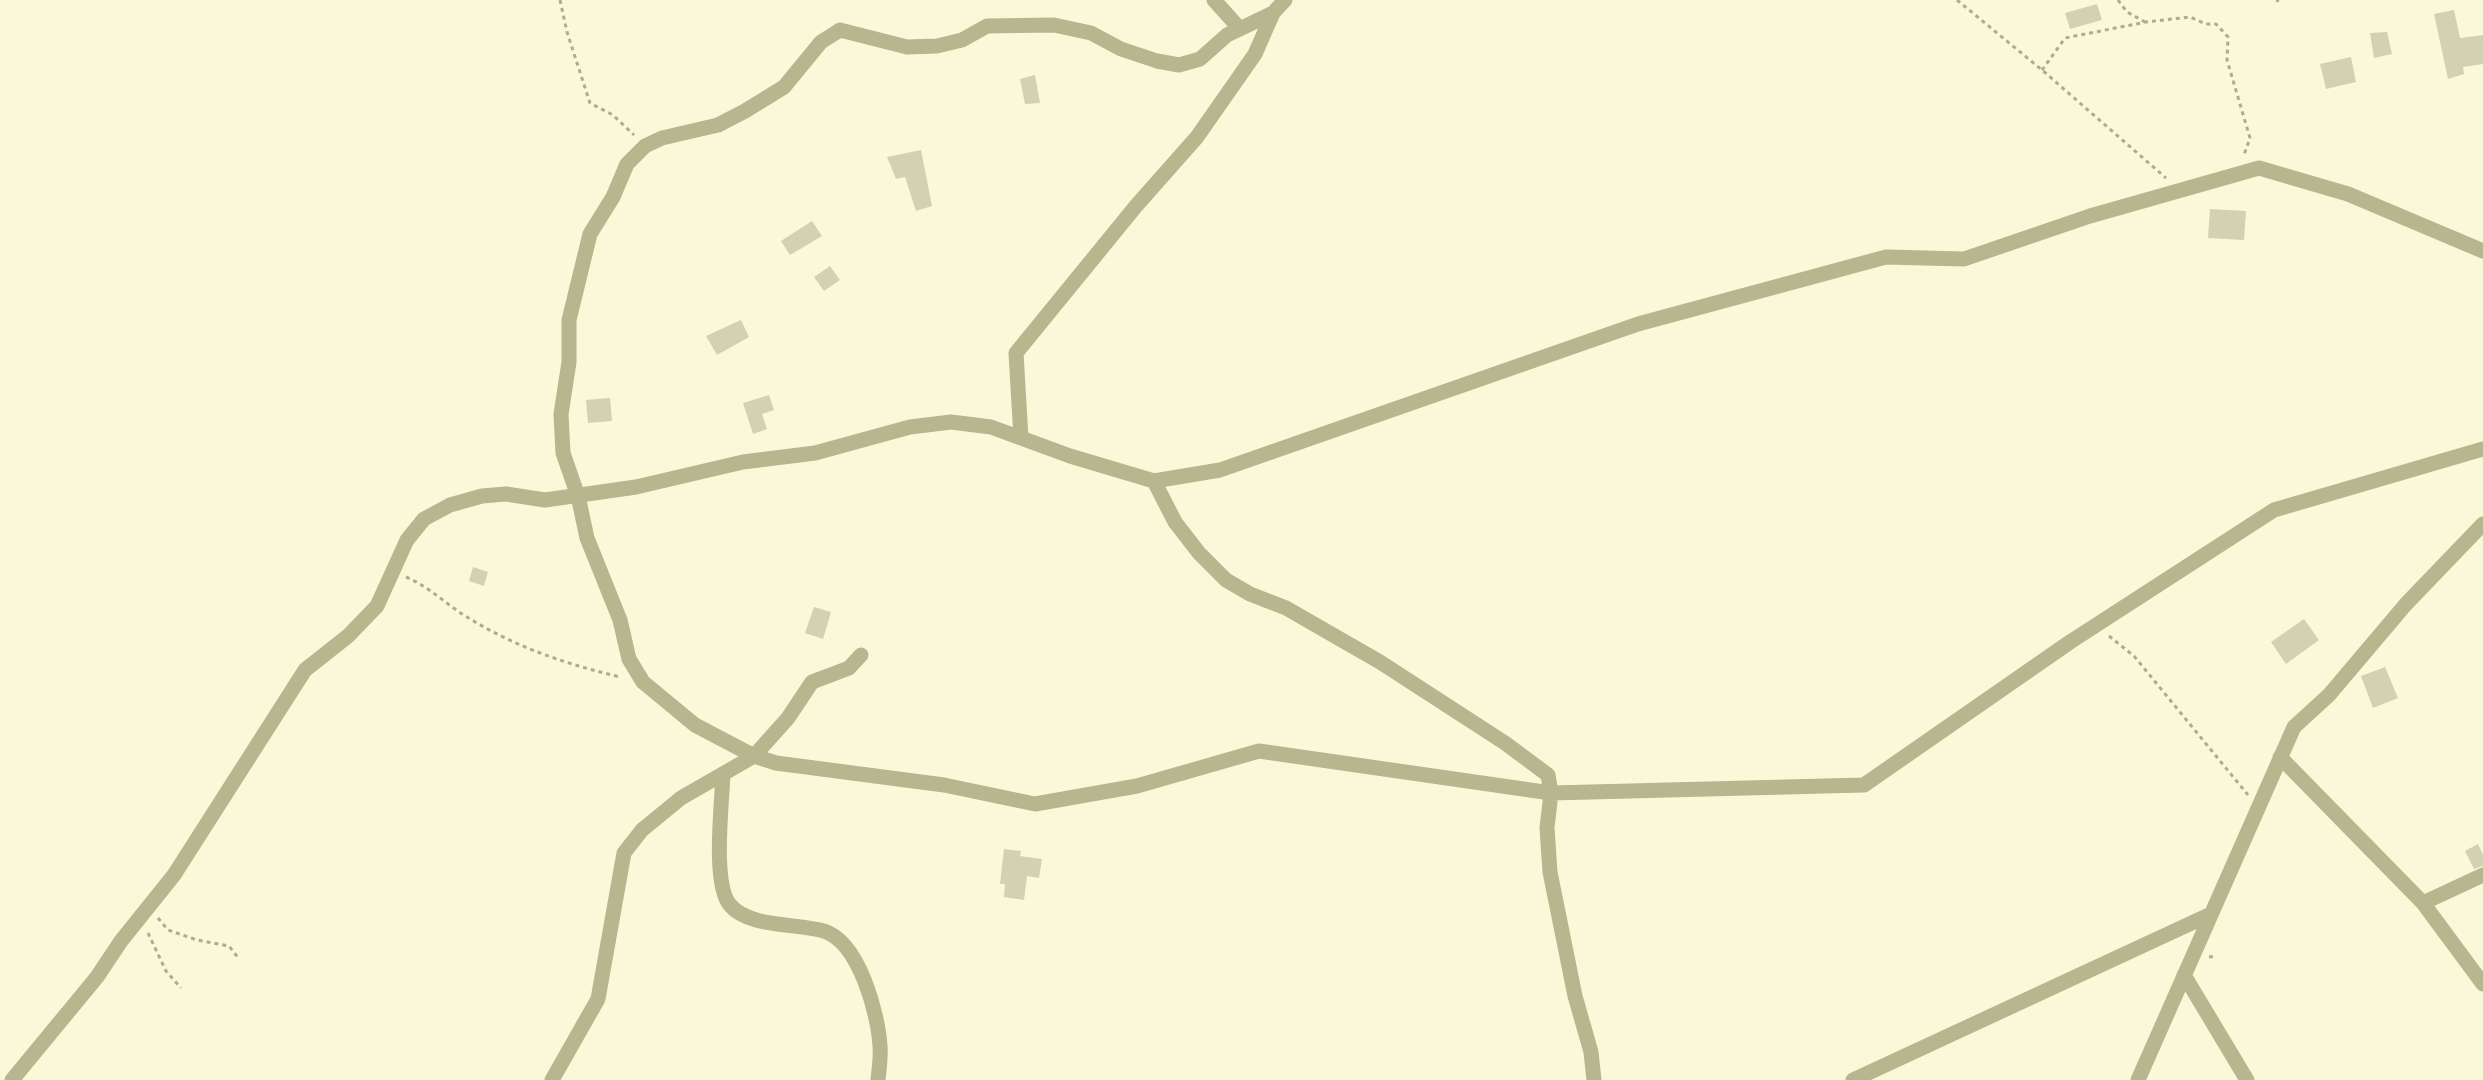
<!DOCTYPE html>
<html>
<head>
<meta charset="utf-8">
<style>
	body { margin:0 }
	canvas { display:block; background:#f9f9d9 }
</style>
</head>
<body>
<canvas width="2483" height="1080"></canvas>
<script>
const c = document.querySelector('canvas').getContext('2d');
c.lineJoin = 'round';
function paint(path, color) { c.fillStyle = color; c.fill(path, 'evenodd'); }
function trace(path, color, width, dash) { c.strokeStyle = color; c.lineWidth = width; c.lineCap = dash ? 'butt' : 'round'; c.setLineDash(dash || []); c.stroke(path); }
paint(new Path2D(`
	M2097 4 2102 20 2070 29 2065 13Z
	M2454 10 2460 38 2483 35V64L2463 67 2464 74 2448 79 2434 14Z
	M2387 32 2392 54 2374 58 2370 33Z
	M2351 57 2356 82 2326 89 2320 64Z
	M1035 75 1040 103 1025 104 1020 79Z
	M921 150 932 206 916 211 905 177 896 179 887 157Z
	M2210 209 2246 211 2244 240 2208 238Z
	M812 221 822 236 790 255 781 241Z
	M830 266 840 280 824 291 814 277Z
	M741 320 749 337 717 355 706 336Z
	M769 395 774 410 762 414 767 429 753 434 743 403Z
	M610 398 612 421 588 423 586 400Z
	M473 567 488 572 484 586 469 581Z
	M814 607 831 612 823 639 805 633Z
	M2304 619 2319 640 2286 664 2271 642Z
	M2385 667 2398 698 2373 708 2361 676Z
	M2478 844 2483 855V866L2474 869 2465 851Z
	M1004 849 1021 851 1020 856 1042 859 1039 878 1027 876 1024 900 1004 897 1005 884H1000Z`), '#d2d1b2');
trace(new Path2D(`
	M560 0 567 32 590 103 613 115 634 135
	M1957 0 2042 70 2166 178
	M2118 0 2127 12 2145 22
	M2276 1 2279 0
	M2042 70 2065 38 2146 22 2190 17 2206 24H2216L2228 37 2227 60 2250 138 2244 155
	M406 577C428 586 447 605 467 617 515 647 566 664 620 677
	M2109 636 2134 656 2248 795
	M158 918 168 930 197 940 229 946 239 959
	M148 933 166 971 181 988
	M2209 957 2216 956`), '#acac93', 3, [4, 4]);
trace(new Path2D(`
	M1214 0 1240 29
	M1273 13 1227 35 1200 59 1179 65 1157 61 1121 49 1091 33 1054 25 987 26 962 40 937 46 907 47 840 30 821 42 784 87 745 111 718 125 662 138 645 146 627 164 613 197 590 234 569 320V362L561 414 563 453 578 496 587 538 620 620 629 659 643 682 695 725 754 756 776 763 944 785 1035 804 1137 786 1259 751 1551 793 1864 785 2070 642 2274 510 2483 449
	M1021 438 1016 353 1136 206 1197 137 1255 54 1273 13 1285 0
	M1154 481 1220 470 1638 324 1886 257 1964 259 2090 216 2259 168 2348 194 2483 251
	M2280 757 2423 903 2483 984
	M723 774C722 803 712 884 730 905 749 928 797 923 824 931 859 942 878 1013 880 1046 881 1057 879 1069 878 1080
	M2423 903 2483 875
	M2184 975 2247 1080
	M12 1080 97 977 121 941 174 875 305 670 348 636 377 606 407 540 424 519 450 505 482 496 506 494 545 500 636 487 743 462 815 453 910 427 951 422 991 427 1070 456 1154 481 1175 522 1199 553 1226 580 1250 594 1286 608 1380 662 1505 743 1548 775 1551 793 1547 828 1550 872 1575 996 1591 1052 1594 1080
	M552 1080 598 999 624 853 642 830 681 798 754 756 788 718 812 682 849 668 861 655
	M1853 1080 2211 914
	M2138 1080 2294 727 2329 695 2406 604 2483 524`), '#b7b68e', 15);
</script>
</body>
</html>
